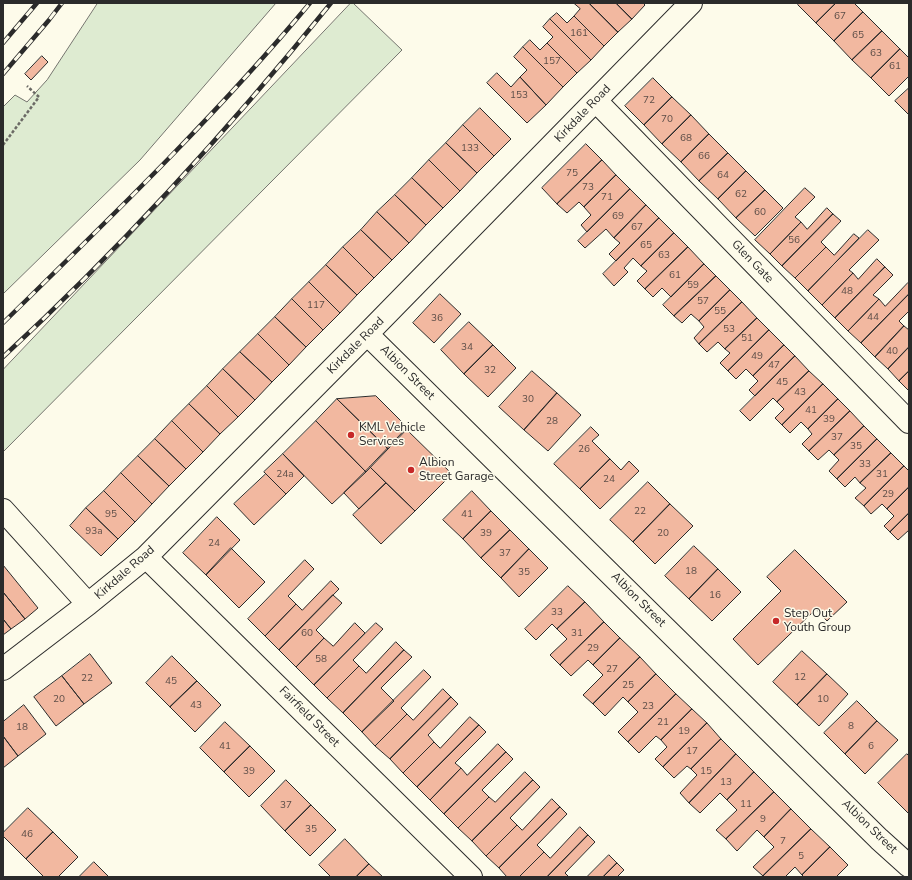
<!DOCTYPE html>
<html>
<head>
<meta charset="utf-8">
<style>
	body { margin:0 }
	#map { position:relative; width:912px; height:880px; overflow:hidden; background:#fdfbea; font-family:"Nunito Sans",sans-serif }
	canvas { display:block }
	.frame { position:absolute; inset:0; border:4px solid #2b2b2b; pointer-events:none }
</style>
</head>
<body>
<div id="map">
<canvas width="912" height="880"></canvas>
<div class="frame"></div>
</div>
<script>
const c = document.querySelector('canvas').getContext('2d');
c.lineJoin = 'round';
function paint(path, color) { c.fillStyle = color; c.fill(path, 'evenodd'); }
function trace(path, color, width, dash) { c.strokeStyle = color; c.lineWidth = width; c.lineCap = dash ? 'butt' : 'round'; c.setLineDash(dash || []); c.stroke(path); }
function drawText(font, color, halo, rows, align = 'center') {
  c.font = font + ' "Nunito Sans",sans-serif'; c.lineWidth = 3; c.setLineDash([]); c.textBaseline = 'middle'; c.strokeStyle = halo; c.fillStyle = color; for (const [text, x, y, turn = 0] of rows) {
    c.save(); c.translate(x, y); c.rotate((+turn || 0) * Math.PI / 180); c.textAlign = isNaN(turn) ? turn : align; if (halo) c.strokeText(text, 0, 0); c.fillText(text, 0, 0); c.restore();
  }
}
const green = new Path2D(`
	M98 3H276L140 160 3 294V107L15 95 27 102 47 80Z
	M351 3H353L402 50 3 452V370Z`);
paint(green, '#deebd1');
trace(green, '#74746e', 1);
const building = new Path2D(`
	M574 3H589L618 32 604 46 574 16 580 9Z
	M589 3H616L632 19 618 32Z
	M616 3H643L645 5 632 19Z
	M799 3H836L816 23 798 5Z
	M836 3H854L863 12 834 41 816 23Z
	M863 12 882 31 852 60 834 41Z
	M557 13 567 23 574 16 604 46 591 60 550 19Z
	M550 19 591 60 577 73 547 43 553 37 543 27Z
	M882 31 900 49 871 78 852 60Z
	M530 40 540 50 547 43 577 73 563 87 523 47Z
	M523 47 563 87 546 105 520 77 527 70 514 57Z
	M900 49 909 58V76L889 96 871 78Z
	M42 56 48 62 31 80 25 74Z
	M497 73 511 87 520 77 546 105 527 123 487 83Z
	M653 78 672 97 644 125 625 106Z
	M909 88V115L895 101Z
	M672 97 691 115 662 144 644 125Z
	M480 108 511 139 494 156 463 125Z
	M691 115 709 134 681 162 662 144Z
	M463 125 494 156 477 173 446 143Z
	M709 134 728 153 699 181 681 162Z
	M446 143 477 173 460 191 429 160Z
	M586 144 602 160 557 204 542 188Z
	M728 153 746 171 718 199 699 181Z
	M429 160 460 191 443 208 412 178Z
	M602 160 616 175 584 207 579 202 567 213 557 204Z
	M746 171 765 190 736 218 718 199Z
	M616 175 630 189 587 232 581 225 591 215 584 207Z
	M412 178 443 208 426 225 395 195Z
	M805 188 815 197 795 217 801 222 770 254 755 240Z
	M630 189 646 205 614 238 606 229 585 248 578 241Z
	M765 190 783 208 755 236 736 218Z
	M395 195 426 225 409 243 377 212Z
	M646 205 659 218 616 261 609 254 620 243 614 238Z
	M827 208 833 214 782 266 770 254 801 222 807 229Z
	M377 212 409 243 392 260 361 230Z
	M833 214 841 221 821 242 826 247 795 278 782 266Z
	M659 218 674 233 641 266 633 258 624 268 628 272 614 286 603 274Z
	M361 230 392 260 374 278 343 247Z
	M868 230 879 240 849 270 853 273 822 305 808 291Z
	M674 233 688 247 645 289 637 281 647 271 641 266Z
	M854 234 859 238 808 291 795 278 826 247 834 255Z
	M343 247 374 278 357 295 326 265Z
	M688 247 704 264 671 297 662 288 653 297 645 289Z
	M877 259 885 267 835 318 822 305 853 273 858 279Z
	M704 264 716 276 674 316 663 305Z
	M326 265 357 295 340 313 309 282Z
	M885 267 893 275 873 295 879 299 848 331 835 318Z
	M716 276 730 290 699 321 691 314 682 323 674 316Z
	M309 282 340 313 323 330 292 299Z
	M908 283 909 284V294L861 343 848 331 879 299 885 306Z
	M730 290 742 302 699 344 694 338 704 327 699 321Z
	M440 294 461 314 434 343 413 323Z
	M909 294V311L899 321 904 326 875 357 861 343Z
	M292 299 323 330 306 347 275 317Z
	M742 302 757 318 725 349 718 342 707 352 699 344Z
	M275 317 306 347 289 365 258 334Z
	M757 318 769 330 728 371 720 363 730 353 725 349Z
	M469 322 493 345 464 374 441 350Z
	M904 326 909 330V347L888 369 875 357Z
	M769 330 784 345 753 376 746 369 736 379 728 371Z
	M258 334 289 365 272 382 240 352Z
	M493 345 516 368 488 397 464 374Z
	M784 345 795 356 755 396 749 390 758 381 753 376Z
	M909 347V371L899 381 888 369Z
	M240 352 272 382 255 400 223 369Z
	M795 356 809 371 777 402 773 398 750 421 740 411Z
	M223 369 255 400 238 417 207 386Z
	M532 371 557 393 524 430 499 407Z
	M809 371 823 384 782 425 775 418 784 409 777 402Z
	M909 371V391L899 381Z
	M823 384 838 399 808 429 801 422 790 433 782 425Z
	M207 386 238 417 220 434 189 404Z
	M557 393 581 415 548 451 524 430Z
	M376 396 408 428 388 449 337 399Z
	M337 399 388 449 366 472 316 421Z
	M838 399 850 411 809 451 802 444 812 434 808 429Z
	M189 404 220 434 203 452 172 421Z
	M850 411 864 426 834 455 829 450 818 460 809 451Z
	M172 421 203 452 186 469 155 439Z
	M316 421 366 472 332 504 283 454Z
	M864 426 877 439 837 479 829 471 839 460 834 455Z
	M591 427 599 435 592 441 610 459 580 489 554 464Z
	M406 429 452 474 415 511 370 467Z
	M155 439 186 469 169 486 138 456Z
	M877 439 891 453 860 483 855 477 845 487 837 479Z
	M891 453 904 466 864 506 855 498 866 488 860 483Z
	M283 454 304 476 286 494 264 472Z
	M138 456 169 486 152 504 121 473Z
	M610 459 621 470 629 461 639 471 600 509 580 489Z
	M904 466 909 471V487L887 509 882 504 871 514 864 506Z
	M370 467 386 483 359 509 344 493Z
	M121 473 152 504 135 522 104 491Z
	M266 474 286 494 254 525 234 504Z
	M648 482 670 504 633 542 610 520Z
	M386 483 415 511 381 544 353 515Z
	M909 487V513L890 532 884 526 894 516 887 509Z
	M104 491 135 522 118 539 86 508Z
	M472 491 491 511 463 539 443 520Z
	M670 504 693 526 655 564 633 542Z
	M86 508 118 539 101 556 70 526Z
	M491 511 510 530 481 558 463 539Z
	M909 513V530L898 540 890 532Z
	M217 517 240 540 206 575 183 553Z
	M510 530 529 549 501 578 481 558Z
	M694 546 718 569 689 599 665 576Z
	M231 548 265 582 239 608 206 575Z
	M529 549 548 568 519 597 501 578Z
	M795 550 847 602 827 621 816 609 758 665 733 639 781 591 767 577Z
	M305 560 314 569 288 596 296 604 265 636 248 619Z
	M3 565 38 608 25 619 3 592Z
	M718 569 741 592 712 621 689 599Z
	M331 581 339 589 279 650 265 636 296 604 302 610Z
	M568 586 585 602 557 629 552 624 536 640 525 629Z
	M3 592 25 619 11 629 3 619Z
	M333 595 342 603 316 630 324 638 296 667 279 650Z
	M585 602 604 622 560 665 550 655 567 639 557 629Z
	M3 619 11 629 3 635Z
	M604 622 620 638 593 665 588 660 571 676 560 665Z
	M355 623 365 633 314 685 296 667 324 638 333 646Z
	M376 623 383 629 353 660 359 666 327 698 314 685Z
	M620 638 640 657 593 704 583 695 603 675 593 665Z
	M396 642 404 650 343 713 327 698 359 666 366 673Z
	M404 650 412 657 381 688 394 701 362 732 343 713Z
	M802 651 827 674 797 705 773 682Z
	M90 654 112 683 84 704 62 676Z
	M172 656 197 681 170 707 146 683Z
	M640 657 656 674 628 702 623 697 605 716 593 704Z
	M424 670 431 677 401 708 407 714 375 746 362 732Z
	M656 674 676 694 628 742 618 732 638 712 628 702Z
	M827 674 848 694 819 726 797 705Z
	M62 676 84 704 56 726 34 697Z
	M197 681 221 705 195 732 170 707Z
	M443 689 451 697 390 759 375 746 407 714 413 720Z
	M676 694 692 709 661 740 656 736 639 753 628 742Z
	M451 697 458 704 428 735 434 742 403 773 390 759Z
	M857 701 877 721 845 754 824 733Z
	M24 705 46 734 18 756 3 736V722Z
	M692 709 707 723 663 767 655 759 667 747 661 740Z
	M470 717 479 725 417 787 403 773 434 742 440 748Z
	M877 721 898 740 865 774 845 754Z
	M225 722 250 746 224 772 200 748Z
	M707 723 721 739 691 769 687 766 674 778 663 767Z
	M479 725 486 732 455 763 461 768 430 800 417 787Z
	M3 736 18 756 3 768Z
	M721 739 736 754 689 803 680 793 697 775 691 769Z
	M498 744 506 752 444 814 430 800 461 768 467 775Z
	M250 746 275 771 249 797 224 772Z
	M506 752 513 759 482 790 489 797 458 828 444 814Z
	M736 754 754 772 727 800 720 793 700 813 689 803Z
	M907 754 909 756V814L878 783Z
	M525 772 533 780 472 841 458 828 489 797 495 802Z
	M754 772 774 792 726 839 716 830 737 810 727 800Z
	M286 780 311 805 285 831 261 806Z
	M533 780 540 787 510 818 517 825 486 856 472 841Z
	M774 792 791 809 764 837 757 830 737 851 726 839Z
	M552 799 560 807 499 868 486 856 517 825 522 830Z
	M311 805 336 830 310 856 285 831Z
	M560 807 567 814 537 845 544 852 519 877H507L499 868Z
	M28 808 53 832 26 859 3 836V833Z
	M791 809 811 829 763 876 753 867 774 847 764 837Z
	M580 827 588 835 547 877H519L544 852 550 858Z
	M811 829 830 847 802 875 795 867 785 877H764L763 876Z
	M53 832 78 857 58 877H44L26 859Z
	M588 835 595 842 565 873 569 877H547Z
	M345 839 369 864 356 877H331L319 865Z
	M830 847 848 865 836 877H804L802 875Z
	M609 855 617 863 603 877H587Z
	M94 862 109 877H79Z
	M617 863 624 870 617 877H603Z
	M369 864 383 877H356Z`);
paint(building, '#f2b8a0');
trace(building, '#2b2b2b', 1);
const minor = new Path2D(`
	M596 101 909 422
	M367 334 879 839 909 866
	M3 510 88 604
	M146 557 471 877
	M3 669 88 604 146 557 367 334 691 3`);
trace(minor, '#2b2b2b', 24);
trace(new Path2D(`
	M3 145 39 97 27 86`), '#6a6964', 2.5, [3, 2]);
trace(minor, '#fdfbea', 22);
const rail = new Path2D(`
	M3 43 37 3
	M3 74 49 20 62 3
	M3 323C108 220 215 117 310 3
	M3 357C121 248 230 128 331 3`);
trace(rail, '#2b2b2b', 4.5);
trace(rail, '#fdfbea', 3, [9]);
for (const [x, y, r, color] of [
	[351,435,4,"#c62828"],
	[411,470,4,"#c62828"],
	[776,621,4,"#c62828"]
]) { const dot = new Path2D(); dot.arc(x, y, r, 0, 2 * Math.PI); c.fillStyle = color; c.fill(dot); trace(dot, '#fdfbea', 1.5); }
drawText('10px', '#5d4e48', null, [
	["67",840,17],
	["161",579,34],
	["65",858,36],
	["63",876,54],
	["157",552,62],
	["61",895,67],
	["153",519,96],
	["72",649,101],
	["70",667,120],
	["68",686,139],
	["133",470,149],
	["66",704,157],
	["75",572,174],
	["64",723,176],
	["73",588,188],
	["62",741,195],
	["71",607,198],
	["60",760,213],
	["69",618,217],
	["67",637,228],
	["56",794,241],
	["65",646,246],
	["63",664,256],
	["61",675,276],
	["59",693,286],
	["48",847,292],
	["57",703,302],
	["117",316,306],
	["55",720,312],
	["44",873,318],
	["36",437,319],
	["53",729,330],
	["51",747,339],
	["34",467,348],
	["40",892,352],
	["49",757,357],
	["47",774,366],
	["32",490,371],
	["45",782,383],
	["43",800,393],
	["30",528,400],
	["41",811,411],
	["39",829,420],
	["28",552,422],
	["37",837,438],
	["35",856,447],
	["26",584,450],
	["33",865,465],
	["24a",285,475],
	["31",882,475],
	["24",609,480],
	["29",888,495],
	["22",640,512],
	["95",111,515],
	["41",467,515],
	["93a",94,532],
	["39",486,534],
	["20",663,534],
	["24",214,544],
	["37",505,554],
	["18",691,572],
	["35",524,573],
	["16",715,596],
	["33",557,613],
	["60",307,634],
	["31",577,634],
	["29",593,649],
	["58",321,660],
	["27",612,670],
	["12",800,678],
	["22",87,679],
	["45",171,682],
	["25",628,686],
	["20",59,700],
	["10",823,700],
	["43",196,706],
	["23",648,707],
	["21",663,723],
	["8",851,727],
	["18",22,728],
	["19",684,732],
	["41",225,747],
	["6",871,747],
	["17",692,752],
	["39",249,772],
	["15",706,772],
	["13",726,783],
	["11",746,805],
	["37",286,806],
	["9",763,820],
	["35",311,830],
	["46",27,835],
	["7",783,842],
	["5",801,857]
]);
drawText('12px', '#2b2b2b', '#fdfbea', [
	["Kirkdale Road",583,114,-46],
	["Glen Gate",752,262,46],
	["Kirkdale Road",356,346,-45],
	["Albion Street",407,373,45],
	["Kirkdale Road",125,573,-41],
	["Albion Street",638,600,45],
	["Fairfield Street",309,717,45],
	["Albion Street",869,827,44]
]);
drawText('12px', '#2b2b2b', '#fdfbea', [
	["KML Vehicle",359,428],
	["Services",359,442],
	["Albion",419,463],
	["Street Garage",419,477],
	["Step Out",784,614],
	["Youth Group",784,628]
], 'left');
</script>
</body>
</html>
